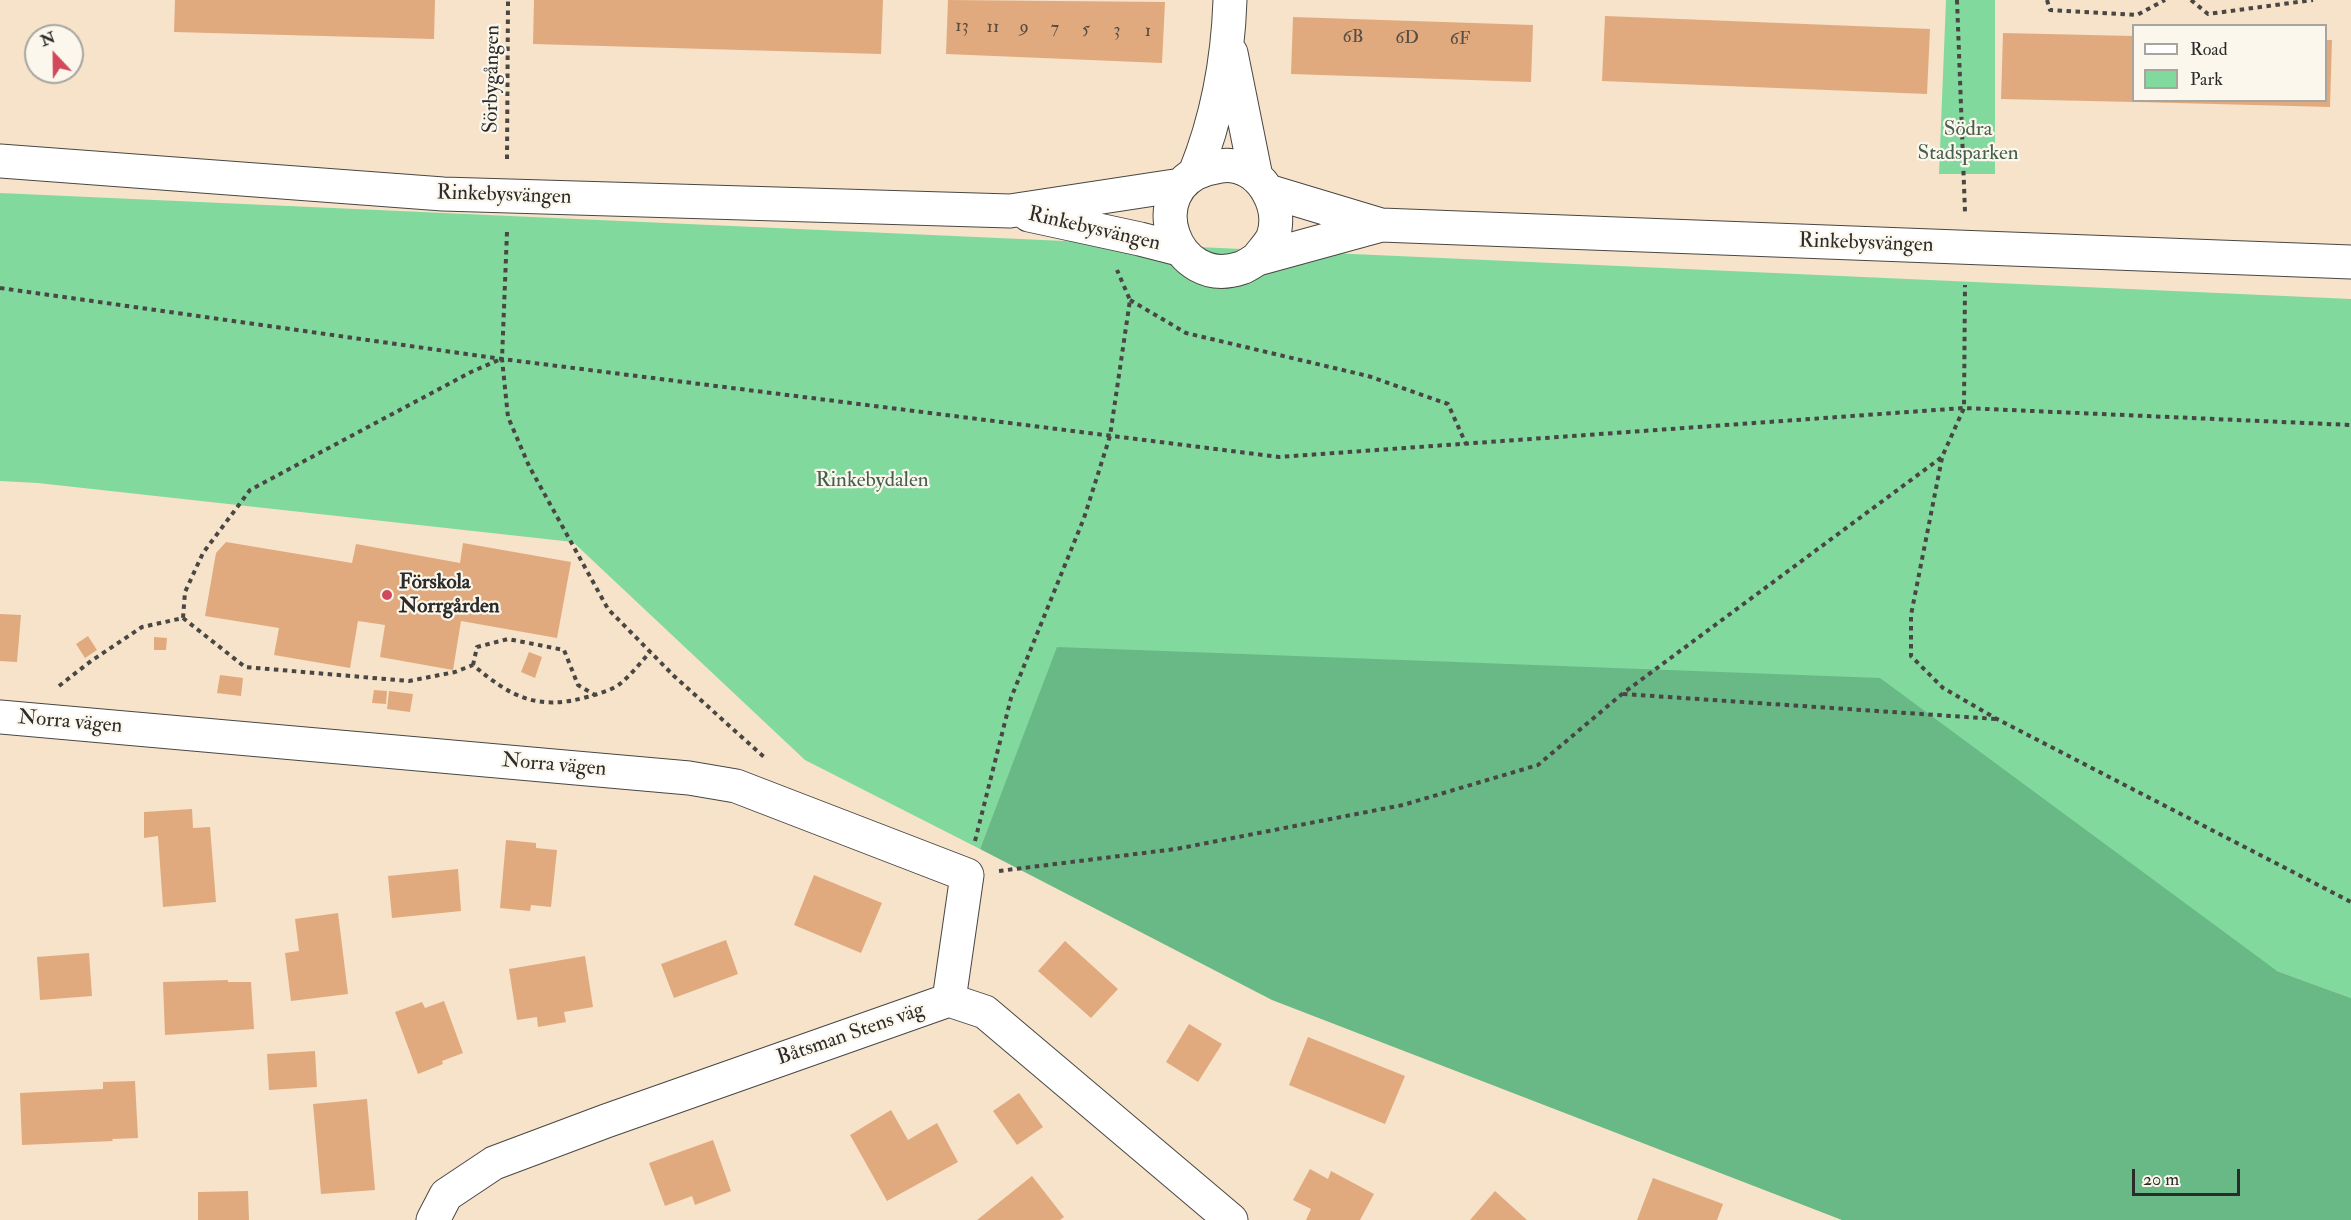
<!DOCTYPE html>
<html>
<head>
<meta charset="utf-8">
<style>
	body { margin:0 }
	#map { position:relative; width:2351px; height:1220px; overflow:hidden; background:#f6e3ca; font-family:"IM FELL Double Pica",serif }
	canvas { display:block }
	.legend { position:absolute; left:2132px; top:24px; width:195px; height:78px; box-sizing:border-box; background:#fbf7ec; border:2px solid #a8a59f; margin:0; padding:8px 10px; list-style:none; font-size:18px; color:#2b2b2b }
	.legend li { display:flex; align-items:center; gap:12px; height:30px }
	.legend b { width:30px; border:2px solid #a8a59f }
	.north { position:absolute; left:24px; top:24px; width:60px; height:60px; box-sizing:border-box; background:#fbf7ec; border:2px solid #a8a59f; border-radius:50%; rotate:338deg; font-size:16px; font-weight:700; line-height:24px; text-align:center; color:#2b2b2b }
	.north::after { content:''; display:block; margin:auto; width:21px; height:27px; background:#d1495b; clip-path:polygon(50% 0,100% 100%,50% 72%,0 100%) }
	.scale { position:absolute; left:2132px; top:1169px; width:108px; height:27px; box-sizing:border-box; border:3px solid #2b2b2b; border-top:0; padding-left:8px; font-size:18px; line-height:21px; white-space:nowrap; color:#2b2b2b; -webkit-text-stroke:4px #fbf7ec; paint-order:stroke }
</style>
</head>
<body>
<div id="map">
<canvas width="2351" height="1220"></canvas>
<ul class="legend">
<li><b style="height:8px;background:#fff"></b>Road</li>
<li><b style="height:16px;background:#81d99e"></b>Park</li>
</ul>
<div class="north">N</div>
<div class="scale">20 m</div>
</div>
<script>
const c = document.querySelector('canvas').getContext('2d');
c.lineJoin = 'round';
function paint(path, color) { c.fillStyle = color; c.fill(path, 'evenodd'); }
function trace(path, color, width, dash) { c.strokeStyle = color; c.lineWidth = width; c.lineCap = dash ? 'butt' : 'round'; c.setLineDash(dash || []); c.stroke(path); }
function drawText(font, color, halo, rows, align = 'center') {
  c.font = font + ' "IM FELL Double Pica",serif'; c.lineWidth = 4.5; c.setLineDash([]); c.textBaseline = 'middle'; c.strokeStyle = halo; c.fillStyle = color; for (const [text, x, y, turn = 0] of rows) {
    c.save(); c.translate(x, y); c.rotate((+turn || 0) * Math.PI / 180); c.textAlign = isNaN(turn) ? turn : align; if (halo) c.strokeText(text, 0, 0); c.fillText(text, 0, 0); c.restore();
  }
}
paint(new Path2D(`
	M1946 0H1995V174H1939Z
	M0 193 2351 299V998L2277 971 1058 647 980 849 805 760 573 542 38 483 0 481Z`), '#81d99e');
paint(new Path2D(`
	M1057 647 1880 678 2277 971 2351 998V1220H1842L1272 1000 980 849Z`), '#68b985');
paint(new Path2D(`
	M175 0H435L434 39 174 32Z
	M534 0H883L881 54 533 44Z
	M948 0 1165 2 1162 63 946 54Z
	M1605 16 1930 29 1927 94 1602 81Z
	M1293 17 1533 25 1531 82 1291 74Z
	M2003 33 2134 36V102L2001 99Z
	M2326 40H2332L2330 107 2138 102V100H2326Z
	M226 542 352 563 356 544 460 563 463 543 571 562 557 638 461 621 453 670 380 657 385 625 358 621 350 668 274 655 279 628 205 616 216 553Z
	M0 614 21 615 17 662 0 661Z
	M88 636 97 650 85 658 76 644Z
	M154 637 167 638 166 650H154Z
	M529 652 542 657 535 678 521 672Z
	M220 675 243 678 241 696 217 693Z
	M374 690 387 691 386 704 372 703Z
	M389 691 413 694 410 712 387 709Z
	M192 809 193 828 210 827 216 902 163 907 158 836 144 838V812Z
	M506 840 536 843V848L557 850 551 907 531 905 530 911 500 908Z
	M458 869 461 911 392 918 388 876Z
	M814 875 882 903 861 953 794 925Z
	M338 913 348 994 291 1001 285 953 299 951 295 919Z
	M726 940 738 974 674 998 661 964Z
	M1065 941 1118 989 1091 1018 1038 971Z
	M89 953 92 996 40 1000 37 957Z
	M585 956 593 1007 564 1012 566 1022 538 1027 537 1017 517 1020 509 969Z
	M228 980V982H251L254 1029 165 1035 163 982Z
	M444 1001 463 1053 442 1061 443 1064 418 1074 395 1012 422 1002 425 1008Z
	M1189 1024 1222 1044 1198 1082 1166 1062Z
	M1308 1037 1405 1076 1385 1124 1289 1085Z
	M315 1051 317 1087 269 1090 267 1054Z
	M135 1081 138 1138 112 1139 113 1141 22 1145 20 1093 103 1089V1082Z
	M1019 1093 1043 1127 1017 1145 993 1111Z
	M367 1099 375 1190 321 1194 313 1104Z
	M891 1110 908 1140 937 1123 958 1162 887 1201 850 1135Z
	M713 1140 731 1191 695 1205 692 1196 665 1206 649 1163Z
	M1310 1169 1328 1179 1331 1171 1374 1194 1360 1220H1306L1311 1209 1293 1200Z
	M1032 1176 1064 1217 1060 1220H977Z
	M1653 1178 1723 1204 1717 1220H1637Z
	M248 1191 249 1220H198V1192Z
	M1495 1191 1527 1220H1470Z`), '#e1aa7e');
const minor = new Path2D(`
	M1231 53 1256 177
	M0 161 443 194 1010 211 1181 185
	M1195 173C1217 119 1228 58 1230 0
	M1268 191 1381 225 2351 262
	M1029 215 1140 239 1179 249
	M1257 259C1262 252 1270 244 1273 237 1283 208 1264 171 1233 166 1223 164 1216 167 1207 169 1139 189 1174 291 1241 268 1247 266 1252 262 1257 259L1381 225
	M0 717 689 778 736 786 967 875 949 1000
	M433 1220 446 1195 494 1163 606 1121 949 1000 985 1012 1231 1220`);
trace(minor, '#494743', 35);
trace(new Path2D(`
	M1957 0 1965 212
	M2047 0 2050 10 2137 15 2165 0
	M2191 0 2208 14 2313 0
	M507 159 508 0
	M507 232 502 359 508 417 529 466 608 609 674 676 764 757
	M0 288 502 359 1279 457 1964 408 2351 425
	M1130 300 1186 333 1368 376 1448 404 1466 444
	M1942 458 1911 615V656L1943 688 1997 719 2351 902
	M183 618 245 667 409 681 455 672 473 665C511 697 537 711 587 697 598 694 613 690 621 683 632 674 641 662 650 652
	M473 665 477 647 508 639 564 650 578 685 595 695
	M59 686 91 661 142 627 183 618 185 592 203 553 250 490 471 372 501 359
	M1623 694 1996 719
	M975 841 1011 698 1084 518 1110 436 1130 300 1117 270
	M999 871 1176 849 1403 805 1538 765 1622 694 1942 457 1964 408 1965 285`), '#494743', 4, [4.5, 4.5]);
trace(minor, '#fff', 33);
for (const [x, y, r, color] of [
	[387,595,6,"#d1495b"]
]) { const dot = new Path2D(); dot.arc(x, y, r, 0, 2 * Math.PI); c.fillStyle = color; c.fill(dot); trace(dot, '#fbf7ec', 2); }
drawText('18px', '#584b40', null, [
	["13",962,27],
	["11",993,28],
	["9",1024,28],
	["7",1055,29],
	["5",1086,30],
	["3",1117,31],
	["1",1148,32],
	["6B",1353,38],
	["6D",1407,39],
	["6F",1460,40]
]);
drawText('21px', '#2b2b2b', '#fbf7ec', [
	["Sörbygången",493,79,-89],
	["Rinkebysvängen",504,196,2],
	["Rinkebysvängen",1094,230,13],
	["Rinkebysvängen",1866,244,2],
	["Norra vägen",70,723,5],
	["Norra vägen",554,766,5],
	["Båtsman Stens väg",851,1035,-19]
]);
drawText('21px', '#455f4e', '#fbf7ec', [
	["Södra",1968,130],
	["Stadsparken",1968,154],
	["Rinkebydalen",872,481]
]);
drawText('bold 21px', '#2b2b2b', '#fbf7ec', [
	["Förskola",399,583],
	["Norrgården",399,607]
], 'left');
</script>
</body>
</html>
